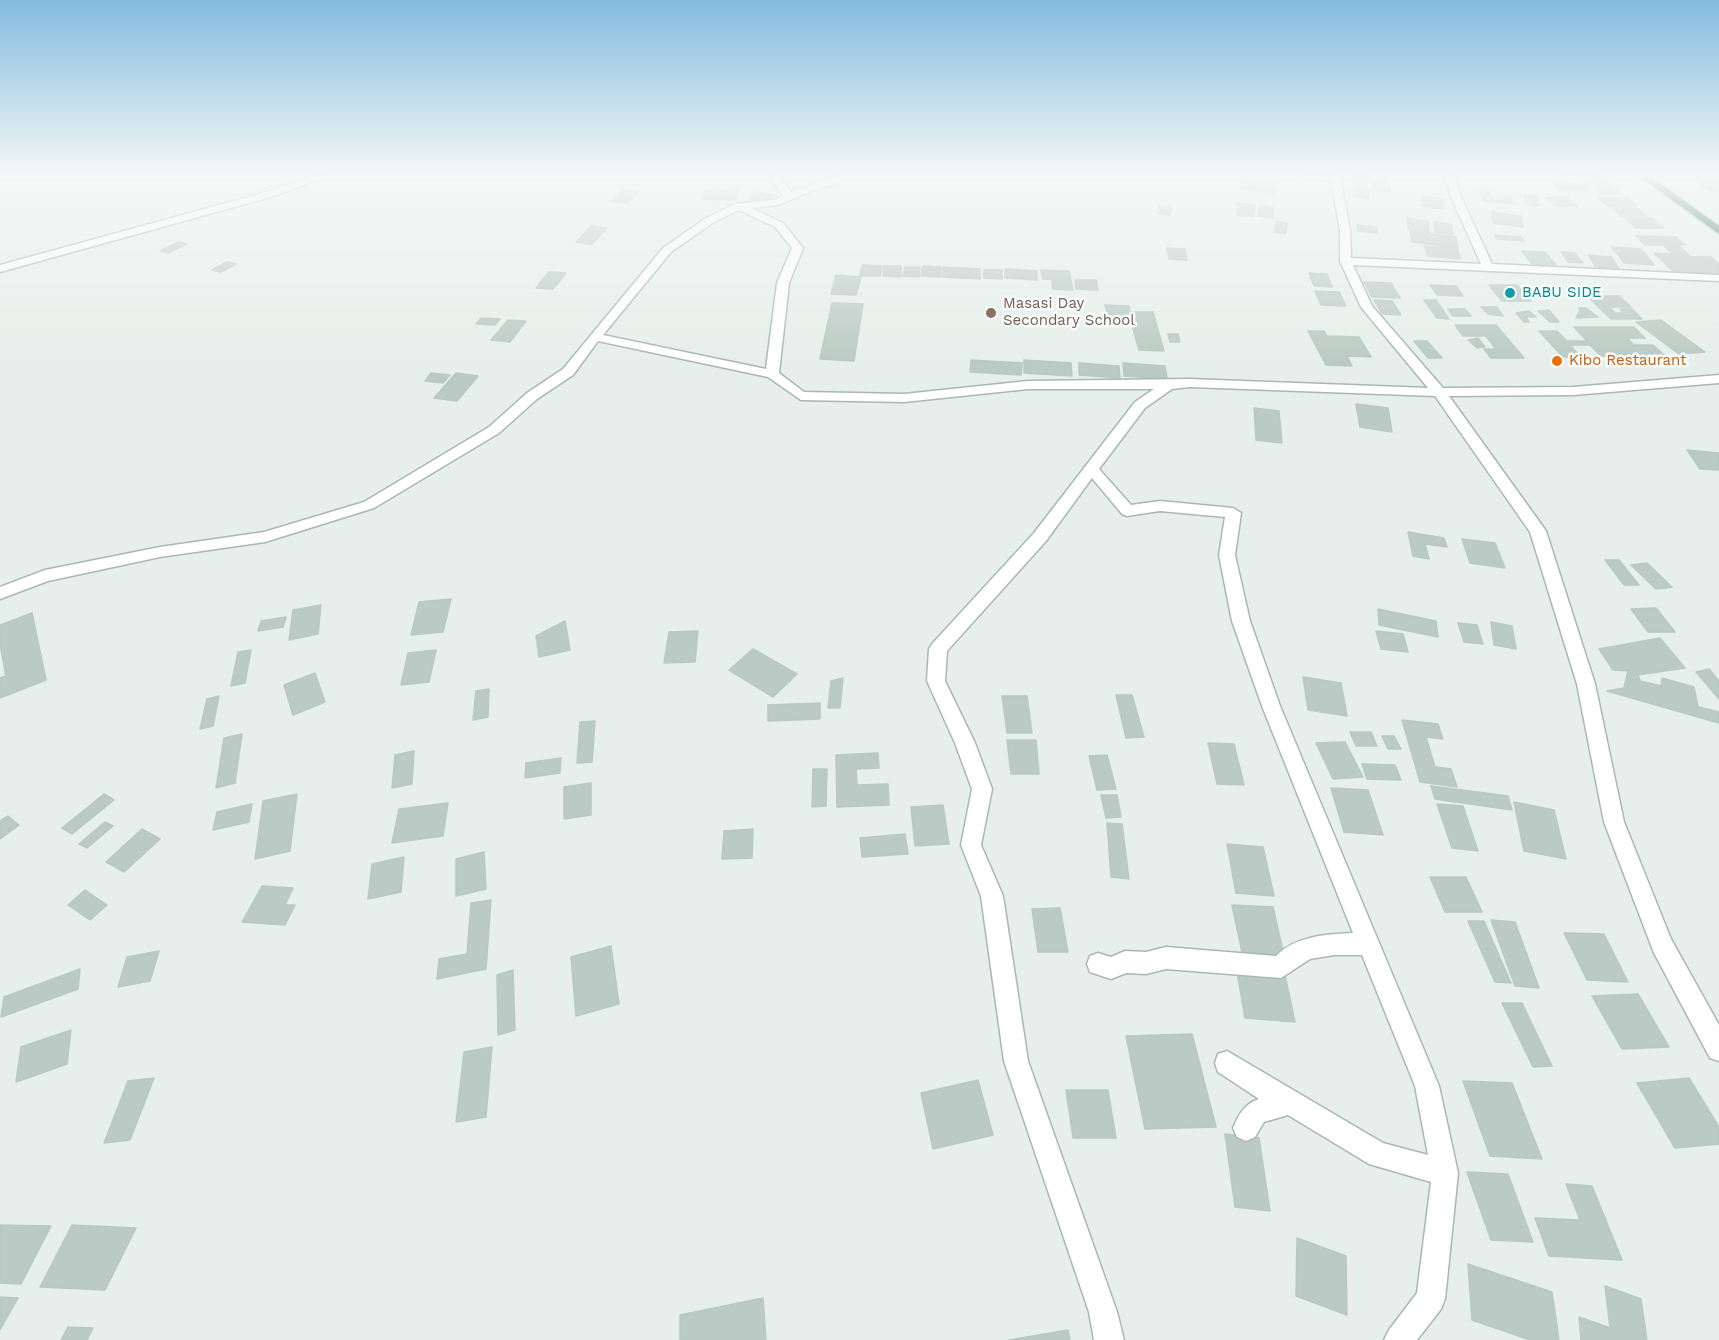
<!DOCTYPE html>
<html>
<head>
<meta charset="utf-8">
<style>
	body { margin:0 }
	canvas { display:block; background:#e6efeb }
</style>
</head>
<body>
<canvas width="1719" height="1340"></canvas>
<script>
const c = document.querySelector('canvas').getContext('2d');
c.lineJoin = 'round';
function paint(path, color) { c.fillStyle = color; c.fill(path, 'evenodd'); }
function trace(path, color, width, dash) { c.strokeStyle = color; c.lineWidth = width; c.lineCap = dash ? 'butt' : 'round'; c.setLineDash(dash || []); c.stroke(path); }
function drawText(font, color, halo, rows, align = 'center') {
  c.font = font + ' "Work Sans",sans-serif'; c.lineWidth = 5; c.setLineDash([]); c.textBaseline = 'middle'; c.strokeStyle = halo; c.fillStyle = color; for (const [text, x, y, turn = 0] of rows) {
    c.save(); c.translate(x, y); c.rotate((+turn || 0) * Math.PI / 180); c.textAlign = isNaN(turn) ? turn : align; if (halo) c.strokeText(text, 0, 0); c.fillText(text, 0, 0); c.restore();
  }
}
const building = new Path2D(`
	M1353 176H1368V186L1352 184Z
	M1561 176H1599L1603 179 1564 178Z
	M1373 178 1389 180 1390 192 1374 190Z
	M1694 179 1719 180V184H1717L1719 191H1709Z
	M1241 180 1276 184 1275 193 1240 188Z
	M1589 182H1607L1621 194H1602Z
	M1553 183 1587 184 1590 187H1586L1589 191 1559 190Z
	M1354 188 1370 190 1369 199 1353 196Z
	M622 190 638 192 628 203 611 202Z
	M706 190 739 191 736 200 702 199Z
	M1480 191 1489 192 1492 198 1499 199 1497 195 1511 197 1514 204 1484 201Z
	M755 192 777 195 772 202 749 199Z
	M1524 195 1537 197 1539 206 1526 204Z
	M1422 196 1443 199V209L1422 206Z
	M1545 197H1568L1578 207 1555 206Z
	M1598 198H1628L1637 206H1607Z
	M1238 203 1255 205 1254 217 1237 215Z
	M1260 206 1274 208 1273 218 1258 216Z
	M1159 207 1171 208 1170 215 1158 214Z
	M1612 208H1637L1647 216H1621Z
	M1492 212 1521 216 1523 227 1493 223Z
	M1407 218 1428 221 1429 232 1408 229Z
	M1625 218H1652L1664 228H1636Z
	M1276 221 1287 223 1286 234 1275 232Z
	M1434 222 1451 224 1453 235 1435 232Z
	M1357 225 1376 227 1378 233 1358 231Z
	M591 226 607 228 592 244 576 242Z
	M1410 231 1456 237 1458 248 1412 242Z
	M1494 235 1521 237 1524 241 1497 239Z
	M1636 236 1676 237 1685 245H1678L1691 257H1711L1719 264V274L1675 273 1654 253 1673 254 1663 245H1645Z
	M179 242 187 244 168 253 160 251Z
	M1424 246 1457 249 1461 259 1428 256Z
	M1612 247 1641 249 1654 265 1624 263Z
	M1167 248 1185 249 1187 260 1169 259Z
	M1522 251 1545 252 1556 265 1532 264Z
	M1561 252 1575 253 1583 263 1568 262Z
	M1588 255 1611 257 1619 268 1596 267Z
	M227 262 236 264 221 272 212 270Z
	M862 265 882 266 880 276H860Z
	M884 266H901V277L883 276Z
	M923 266 941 267 940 277 921 276Z
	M905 267H920L919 277 903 276Z
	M943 267 980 269V279L942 277Z
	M1005 269 1037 271V280L1005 278Z
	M984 270H1002V279L984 278Z
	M1041 270 1069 271 1073 290 1053 289 1052 279H1043Z
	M549 272 566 273 553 289 536 288Z
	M1309 273 1327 274 1332 287 1314 286Z
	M836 275 861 277 856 295 831 294Z
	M1075 280H1096L1098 290 1076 289Z
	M1364 282 1391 283 1400 298 1372 297Z
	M1430 285 1456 286 1463 296 1437 295Z
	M1489 285H1517L1531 301H1502Z
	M1315 291 1339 292 1346 306 1321 305Z
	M1587 296H1619L1631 307H1609L1615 313H1624L1620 309H1632L1642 319H1611Z
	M1374 300 1392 301 1401 315 1382 314Z
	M1424 300H1436L1449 319 1437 318Z
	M832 303 863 304 854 361 820 359Z
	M1105 305 1129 306 1130 312H1153L1164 351 1139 350 1129 315H1108Z
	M1481 307H1497L1503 316 1488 314Z
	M1579 308H1586L1598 317 1576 318 1580 310Z
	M1448 309H1465L1471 316H1453Z
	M1549 310 1559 322H1550L1538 311Z
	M1529 311 1536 317H1526L1529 322H1524L1516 313Z
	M481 318 500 319 495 325 476 324Z
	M508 320 526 321 510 342 491 340Z
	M1661 320 1705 352 1679 354 1636 322Z
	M1455 325H1496L1524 358H1491L1484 349H1496L1486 336H1463Z
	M1574 327H1634L1645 338H1627L1634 345H1653L1674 364H1638L1629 356H1601L1590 345H1570L1581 357H1563L1539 331H1557L1567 341H1587Z
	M1308 331H1324L1327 336 1359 337 1371 357 1347 356 1352 366 1326 365Z
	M1168 334H1178L1180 342H1170Z
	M1478 338 1485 347 1477 348 1468 340Z
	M1414 341H1427L1442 358H1428Z
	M971 360 1022 363 1021 375 970 372Z
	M1024 360 1071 363 1072 376 1024 373Z
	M1079 363 1119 366 1120 378 1079 375Z
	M1123 363 1165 366 1167 379 1124 376Z
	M431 373 450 375 443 383 425 381Z
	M456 373 478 376 457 401 434 398Z
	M1356 404 1388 408 1392 432 1360 427Z
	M1254 408 1279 411 1282 443 1256 440Z
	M1687 450 1719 453V470L1700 469Z
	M1408 532 1444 538 1447 547 1425 544 1429 559 1413 556Z
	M1462 539 1495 543 1505 568 1470 563Z
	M1605 560H1619L1639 585H1624Z
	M1647 563 1672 587 1656 589 1631 565Z
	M451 599 443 632 411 635 419 602Z
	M321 605 318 634 289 640 293 610Z
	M1656 608 1675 632H1648L1631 609Z
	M1378 609 1436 621 1438 637 1379 625Z
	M32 613 46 680 0 698V678L6 676 0 644V625Z
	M286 617 283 627 258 631 261 621Z
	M565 621 570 650 539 657 536 636Z
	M1491 622 1512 626 1516 649 1494 645Z
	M1458 623 1477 625 1483 644 1464 642Z
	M698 631 695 662 664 663 669 632Z
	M1376 631 1403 634 1408 652 1381 649Z
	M1660 638 1685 668 1638 675 1640 681 1661 686 1662 678 1694 687 1698 707 1719 712V723L1607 691 1624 688 1628 671 1613 670 1599 649Z
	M753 649 797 674 773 697 729 670Z
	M251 650 245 683 231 686 238 652Z
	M436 650 429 682 401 685 408 653Z
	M1709 669 1719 681V699L1696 672Z
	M315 673 325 702 293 715 284 685Z
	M1303 677 1341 683 1347 716 1308 710Z
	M843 678 840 708H828L831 681Z
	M489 689 488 717 473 720 476 691Z
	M1116 695H1132L1144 737 1126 738Z
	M219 696 213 726 200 729 207 699Z
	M1002 696H1027L1032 733H1007Z
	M820 703V719L768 721V705Z
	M1402 720 1438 724 1443 739 1426 737 1435 767 1451 769 1457 787 1420 782Z
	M595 721 592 762 577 763 580 722Z
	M1350 732H1371L1377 746H1356Z
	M242 734 235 783 216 788 224 738Z
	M1382 736H1394L1401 749H1388Z
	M1007 740H1036L1039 774H1011Z
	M1345 742 1363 777 1333 779 1316 743Z
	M1208 743 1234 744 1244 785 1217 784Z
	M414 751 412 784 392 788 395 755Z
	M878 753 879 768 856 769 857 785 888 784 889 805 837 807 836 755Z
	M1107 755 1116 789 1097 790 1089 756Z
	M561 758 560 773 525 778 526 763Z
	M1362 764 1395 765 1401 780 1367 779Z
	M813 769H827L826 806 812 807Z
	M591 783V815L564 819V787Z
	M1431 786 1508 796 1512 810 1435 799Z
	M1331 788 1368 790 1383 835 1344 832Z
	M104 794 114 800 72 834 62 828Z
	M297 794 290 851 255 859 263 801Z
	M1101 795H1117L1121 817 1106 818Z
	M1514 802 1554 810 1566 859 1524 851Z
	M448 803 443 836 392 843 399 809Z
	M252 804 249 822 213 830 217 812Z
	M1437 804 1463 806 1478 851 1452 848Z
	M943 805 949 844 915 846 911 807Z
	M8 816 19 825 0 839V821Z
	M105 822 113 826 87 848 79 844Z
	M1107 823 1122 824 1129 879 1111 877Z
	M142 829 160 839 124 872 106 862Z
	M753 829 752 858 722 859 724 831Z
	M905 834 908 854 862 857 860 838Z
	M1227 844 1263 847 1274 896 1236 893Z
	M484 852 486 889 456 896V859Z
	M404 857 401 892 368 899 372 864Z
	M1430 877H1466L1482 912H1445Z
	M262 886 293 888 285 905H295L285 925 242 922Z
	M85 890 107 905 90 920 68 905Z
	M491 900 486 969 437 979 439 959 467 954 471 903Z
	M1232 905 1273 907 1285 960 1243 957Z
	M1060 908 1068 952H1038L1032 909Z
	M1491 920 1515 922 1539 988 1515 986Z
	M1468 921H1484L1511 983 1495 982Z
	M1564 933 1604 934 1628 982 1587 980Z
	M611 946 619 1004 576 1016 571 957Z
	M159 951 150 981 118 987 127 957Z
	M80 969 78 989 1 1017 4 997Z
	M513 970 515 1030 498 1035 497 975Z
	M1237 972 1285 975 1295 1022 1245 1018Z
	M1638 994 1669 1047 1622 1049 1592 996Z
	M1502 1003H1522L1552 1066 1533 1067Z
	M71 1030 67 1064 16 1082 21 1047Z
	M1192 1034 1216 1127 1145 1129 1126 1036Z
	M492 1047 486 1117 456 1122 464 1052Z
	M154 1078 130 1140 104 1143 128 1081Z
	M1689 1078 1719 1127V1144L1675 1148 1637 1083Z
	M978 1080 993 1135 933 1149 921 1093Z
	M1463 1081 1512 1083 1542 1159 1490 1156Z
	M1066 1090H1108L1116 1138H1073Z
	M1225 1134 1259 1138 1270 1211 1235 1207Z
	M1467 1172 1508 1174 1533 1242 1491 1240Z
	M1566 1184 1592 1186 1622 1260 1549 1256 1535 1218 1580 1220Z
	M0 1225 51 1226 21 1284 0 1283Z
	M72 1225 136 1228 105 1290 40 1287Z
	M1297 1238 1346 1256 1347 1315 1296 1296Z
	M1468 1264 1552 1292 1559 1340H1530L1472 1320Z
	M1605 1286 1641 1299 1647 1340H1581L1579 1317 1610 1328Z
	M0 1297 18 1298 0 1330Z
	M763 1298 766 1340H680V1315Z
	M68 1327 93 1328 87 1340H61Z
	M1068 1330 1070 1340H1009Z`);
paint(building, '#bbcac4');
trace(building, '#b8c9c2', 1.5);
const minor = new Path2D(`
	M315 176H328L274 196 0 272V265L266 192Z
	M769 176H779L791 192 836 176H846L838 183 811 191 779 205 751 208 783 223 803 248 789 283 779 373 804 392 904 394 1028 381 1190 379 1428 388 1361 307 1340 261V230L1331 180 1307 179 1302 176H1340L1350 230 1351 258 1481 264 1451 197 1445 176H1455L1461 197 1492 264 1719 275V281L1353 265 1372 306 1443 388 1573 387 1719 375V383L1573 395 1449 396 1546 531 1595 684 1624 822 1671 939 1719 1025V1061L1710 1058 1654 953 1604 822 1577 684 1530 532 1435 396 1190 387 1172 389 1145 408 1099 469 1131 505 1160 501 1233 508 1241 513 1235 555 1250 621 1280 706 1439 1086 1458 1173 1445 1299 1441 1309 1417 1340H1384L1389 1330 1417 1293 1431 1182 1369 1164 1288 1115 1264 1122 1255 1137 1246 1141 1237 1137 1233 1128C1239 1114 1244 1104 1259 1099L1218 1072 1215 1063 1218 1054 1227 1051 1383 1143 1428 1155 1415 1086 1362 955H1334L1310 959 1281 978 1166 969 1146 974 1126 973 1111 979 1090 972 1087 964 1090 956 1098 953 1111 957 1125 951 1146 952 1166 947 1276 956C1295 936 1327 934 1353 933L1262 706 1232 621 1219 555 1225 517 1160 511 1127 516 1122 514 1092 478 1046 541 947 651 945 681 975 743 992 789 981 845 1003 896 1028 1061 1117 1312 1124 1340H1094L1089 1312 1004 1061 981 896 961 845 972 789 955 743 927 681 929 649 932 644 1034 533 1135 402 1154 389H1028L904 402 801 400 768 377 598 341 573 375 537 399 499 433 374 508 265 542 160 557 48 581 0 599V587L45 570 160 547 264 532 364 502 489 427 527 393 563 369 663 248 706 218 735 204 773 200 783 196ZM739 210 775 227 792 248 777 283 766 369 603 335 671 252 714 222Z`);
const highway = new Path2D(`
	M1639 176H1650L1719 226V234Z`);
trace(minor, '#a8b8b2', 3);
trace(highway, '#c2cac8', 3);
paint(minor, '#fff');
paint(highway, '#2f6f62');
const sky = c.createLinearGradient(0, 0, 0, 363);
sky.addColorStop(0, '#84bce0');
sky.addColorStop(0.48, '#f4f8f6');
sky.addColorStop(1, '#f4f8f600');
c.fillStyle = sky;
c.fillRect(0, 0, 1719, 363);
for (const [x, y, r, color] of [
	[1510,293,6,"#0f9aa8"],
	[991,313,6,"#8d6e63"],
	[1557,361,6,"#e8710a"]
]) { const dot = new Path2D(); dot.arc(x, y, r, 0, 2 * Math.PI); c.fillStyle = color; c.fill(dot); trace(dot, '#f7fbf9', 2); }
drawText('15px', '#0d838f', '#f7fbf9', [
	["BABU SIDE",1522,293]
], 'left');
drawText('15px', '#785e54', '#f7fbf9', [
	["Masasi Day",1003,304],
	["Secondary School",1003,321]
], 'left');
drawText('15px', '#c56008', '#f7fbf9', [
	["Kibo Restaurant",1569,361]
], 'left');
</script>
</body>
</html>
